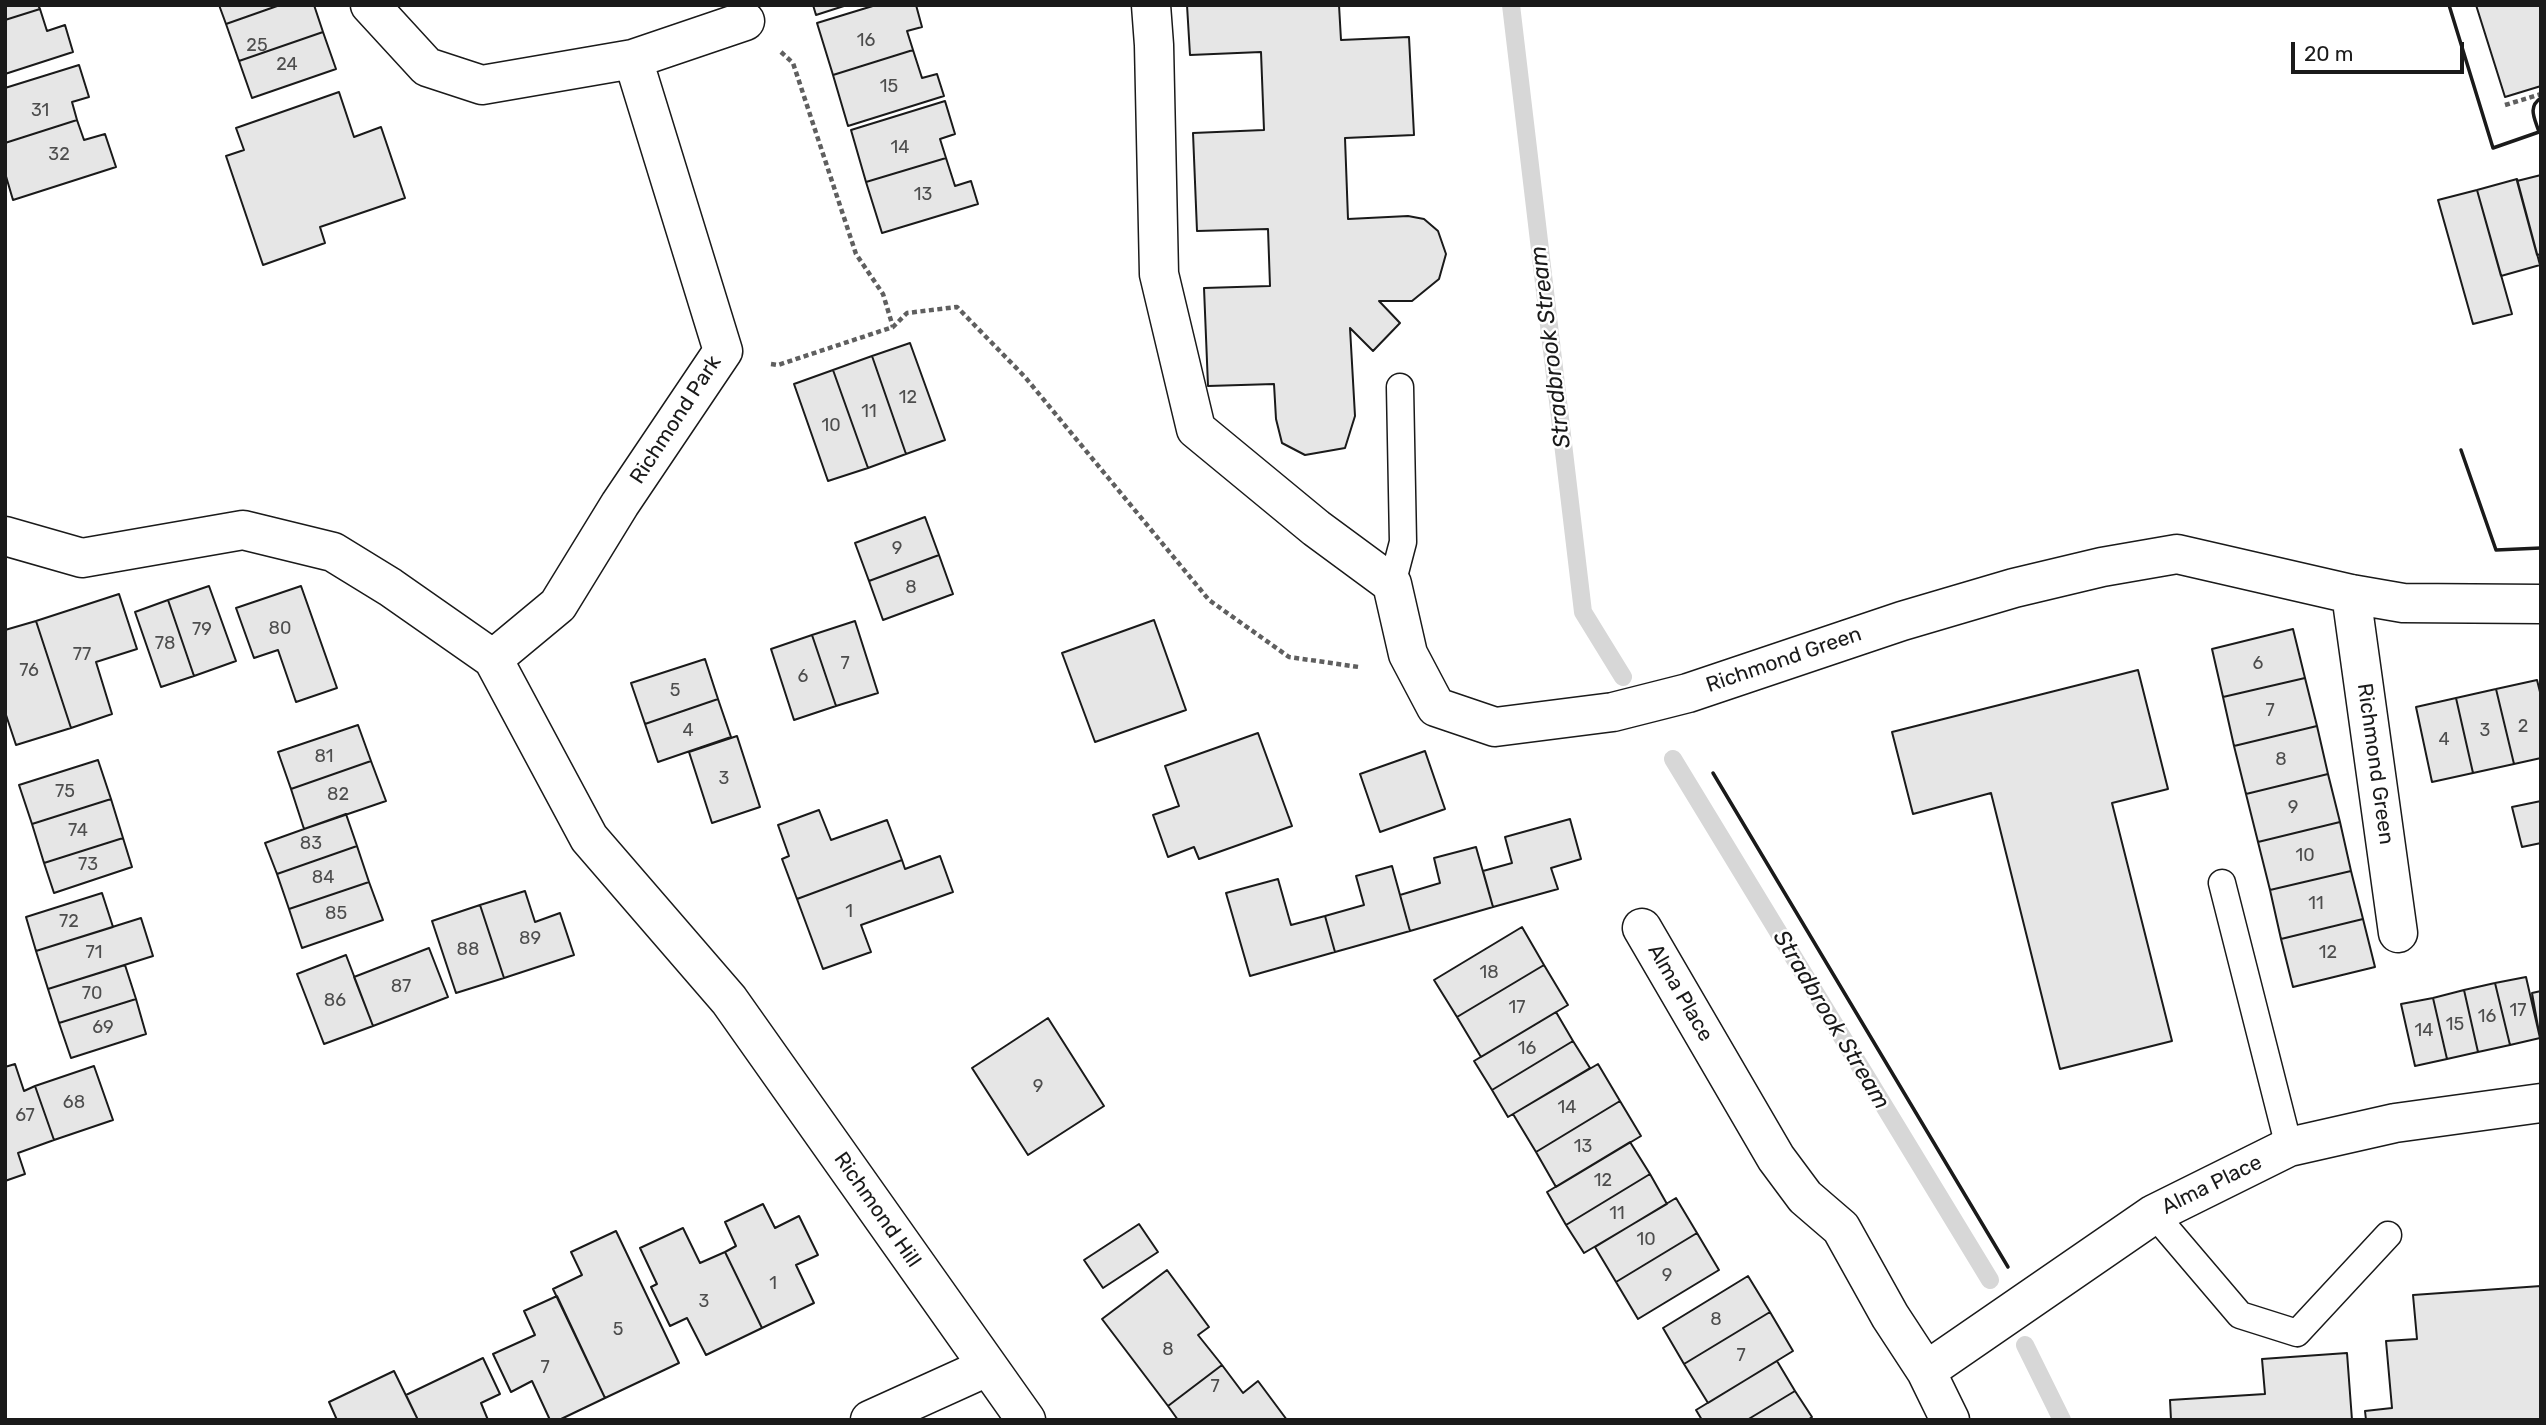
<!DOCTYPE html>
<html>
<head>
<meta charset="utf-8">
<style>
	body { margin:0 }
	#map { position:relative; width:2546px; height:1425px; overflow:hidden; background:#fff; font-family:Rubik,sans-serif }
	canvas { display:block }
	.frame { position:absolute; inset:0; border:7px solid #1a1a1a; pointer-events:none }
	.scale { position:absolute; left:2291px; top:42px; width:173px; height:32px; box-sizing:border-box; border:4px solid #1a1a1a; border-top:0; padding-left:9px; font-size:21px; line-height:24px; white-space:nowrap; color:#1a1a1a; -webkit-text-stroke:5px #fff; paint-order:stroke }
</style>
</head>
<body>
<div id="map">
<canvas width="2546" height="1425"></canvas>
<div class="frame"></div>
<div class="scale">20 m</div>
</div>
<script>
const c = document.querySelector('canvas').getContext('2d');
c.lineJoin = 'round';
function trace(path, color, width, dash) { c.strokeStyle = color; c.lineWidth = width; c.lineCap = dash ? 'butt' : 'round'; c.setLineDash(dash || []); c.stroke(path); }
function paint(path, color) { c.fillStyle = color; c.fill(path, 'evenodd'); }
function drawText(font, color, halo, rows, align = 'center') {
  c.font = font + ' Rubik,sans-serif'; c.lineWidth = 5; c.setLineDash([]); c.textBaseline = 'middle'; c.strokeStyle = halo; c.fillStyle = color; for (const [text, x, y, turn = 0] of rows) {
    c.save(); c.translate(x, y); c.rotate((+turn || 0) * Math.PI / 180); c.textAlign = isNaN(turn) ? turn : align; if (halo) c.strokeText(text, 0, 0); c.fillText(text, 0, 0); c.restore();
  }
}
trace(new Path2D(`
	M1511 5 1583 612 1623 677
	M1673 759 1990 1280
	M2025 1345 2062 1420`), '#d7d7d7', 18);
const building = new Path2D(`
	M5 5H38L40 9 5 20Z
	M219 5H280L226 24Z
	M280 5H314L323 32 239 61 226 24Z
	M813 5H847L816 15Z
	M876 5H916L922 27 907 31 913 50 833 75 817 23Z
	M1187 5H1339L1341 40 1409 37 1414 135 1345 138 1348 219 1408 216 1424 219 1438 231 1446 254 1439 279 1412 301H1379L1400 323 1373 351 1350 328 1355 416 1345 448 1305 455 1282 443 1276 419 1274 384 1208 386 1204 288 1270 286 1268 229 1197 231 1193 133 1264 130 1261 52 1190 55Z
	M2476 5H2541V86L2505 97Z
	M40 9 47 31 65 25 73 52 5 74V20Z
	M323 32 336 69 252 98 239 61Z
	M913 50 922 78 937 74 944 96 848 126 833 75Z
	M79 65 89 97 72 102 77 120 5 143V88Z
	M339 92 354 137 381 127 405 198 320 227 325 243 263 265 226 156 244 150 236 128Z
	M945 101 955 134 940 139 946 158 866 182 851 130Z
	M77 120 84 140 105 134 116 167 13 200 5 173V143Z
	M946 158 955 186 971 181 978 204 882 233 866 182Z
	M2541 175V254L2537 255 2517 181Z
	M2517 179 2540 265 2501 276 2477 190Z
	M2477 190 2512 314 2473 324 2438 200Z
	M910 343 945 440 906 454 872 356Z
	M872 356 906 454 868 468 833 370Z
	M833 370 868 468 828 481 794 384Z
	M925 517 939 555 869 581 855 543Z
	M939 555 953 594 883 620 869 581Z
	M209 586 236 661 194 676 168 600Z
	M301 586 337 688 296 702 278 650 254 658 236 608Z
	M119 594 137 649 96 662 112 714 71 728 36 621Z
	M168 600 194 676 161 687 135 612Z
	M1154 620 1186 710 1095 742 1062 653Z
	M36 621 71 728 16 745 5 712V630Z
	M855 621 878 693 836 706 812 635Z
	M2293 629 2305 678 2223 697 2212 649Z
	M812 635 836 706 794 720 771 649Z
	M705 659 718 699 645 724 631 683Z
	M2138 670 2168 789 2112 803 2172 1041 2060 1069 1991 793 1913 814 1892 732Z
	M2305 678 2317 726 2234 746 2223 697Z
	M2537 680 2541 696V758L2514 764 2496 689Z
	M2496 689 2514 764 2473 773 2456 698Z
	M2456 698 2473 773 2432 782 2416 707Z
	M718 699 731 737 658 762 645 724Z
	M358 725 371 761 291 789 278 752Z
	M2317 726 2328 774 2246 794 2234 746Z
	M1258 733 1292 826 1199 859 1194 847 1168 857 1153 815 1179 806 1165 766Z
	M737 736 760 807 712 823 689 752Z
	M1425 751 1445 809 1380 832 1360 774Z
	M98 760 111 799 32 824 19 785Z
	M371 761 386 801 304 829 291 789Z
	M2328 774 2340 822 2258 842 2246 794Z
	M111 799 123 838 44 863 32 824Z
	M2541 801V843L2522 847 2512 807Z
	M819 810 831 840 887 820 902 860 797 899 782 859 789 856 778 825Z
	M346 814 357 846 277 874 265 843Z
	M1570 819 1581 859 1551 868 1558 889 1493 907 1483 871 1512 863 1505 837Z
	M2340 822 2351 871 2270 890 2258 842Z
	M123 838 132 867 54 893 44 863Z
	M357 846 369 882 289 909 277 874Z
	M1476 847 1493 907 1410 931 1400 895 1440 883 1434 858Z
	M940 856 953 892 861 925 871 952 823 969 797 899 902 860 905 869Z
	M1392 866 1410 931 1335 952 1325 916 1364 905 1356 876Z
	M2351 871 2363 919 2281 939 2270 890Z
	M1278 879 1291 925 1325 916 1335 952 1250 976 1226 893Z
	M369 882 383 920 302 948 289 909Z
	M525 891 535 922 560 913 574 955 504 978 480 905Z
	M102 893 113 927 36 951 26 917Z
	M480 905 504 978 456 993 432 921Z
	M141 918 153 956 48 989 36 951Z
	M2363 919 2375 967 2293 987 2281 939Z
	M1522 927 1544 965 1457 1017 1434 980Z
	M429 948 448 997 373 1026 354 977Z
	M346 955 373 1026 324 1044 297 974Z
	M125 965 136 999 59 1023 48 989Z
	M1544 965 1568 1005 1481 1057 1457 1017Z
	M2526 977 2540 1038 2510 1045 2495 983Z
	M2495 983 2510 1045 2478 1052 2464 990Z
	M2464 990 2478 1052 2447 1059 2433 998Z
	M2541 991V1038H2540L2532 993Z
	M2433 998 2447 1059 2415 1066 2401 1004Z
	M136 999 146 1034 71 1058 59 1023Z
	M1556 1012 1573 1041 1492 1090 1474 1061Z
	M1048 1018 1104 1106 1028 1155 972 1068Z
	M1573 1041 1590 1068 1508 1117 1492 1090Z
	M15 1064 24 1091 35 1086 54 1140 18 1153 25 1174 5 1181V1067Z
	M1598 1064 1620 1101 1536 1152 1513 1114Z
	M94 1066 113 1120 54 1140 35 1086Z
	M1620 1101 1641 1136 1556 1187 1536 1152Z
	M1630 1142 1650 1174 1566 1225 1547 1192Z
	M1650 1174 1667 1204 1584 1253 1566 1225Z
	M1676 1198 1697 1233 1616 1282 1595 1247Z
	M763 1204 775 1228 799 1216 818 1255 796 1265 814 1303 762 1328 725 1252 736 1246 725 1222Z
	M1139 1224 1158 1252 1103 1288 1084 1260Z
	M683 1228 700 1263 725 1252 762 1328 706 1355 687 1318 670 1326 651 1287 657 1284 640 1248Z
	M616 1231 679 1363 605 1398 553 1289 582 1275 571 1252Z
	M1697 1233 1719 1270 1638 1319 1616 1282Z
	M1167 1270 1209 1327 1198 1335 1222 1365 1168 1406 1102 1319Z
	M1748 1276 1770 1312 1684 1364 1663 1328Z
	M2541 1286V1420H2366L2365 1411 2392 1408 2386 1341 2417 1339 2413 1295Z
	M557 1296 605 1398 559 1420H550L532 1381 511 1392 493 1354 535 1335 524 1311Z
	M1770 1312 1793 1351 1708 1403 1684 1364Z
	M2347 1353 2352 1420H2171L2170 1400 2265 1394 2262 1359Z
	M483 1358 500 1394 481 1403 488 1420H418L406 1395Z
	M1777 1361 1795 1391 1747 1420H1702L1696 1410Z
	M1222 1365 1243 1393 1258 1381 1287 1420H1178L1168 1406Z
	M394 1371 418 1420H337L329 1402Z
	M1795 1391 1812 1417 1808 1420H1747Z`);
paint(building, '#e6e6e6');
trace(building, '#1a1a1a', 2);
const service = new Path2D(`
	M1392 584 1403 542 1400 387
	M2222 883 2289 1147
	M2154 1214 2240 1315 2297 1333 2388 1235`);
const minor = new Path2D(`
	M370 5 427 67 482 85 633 59 723 351 620 504 558 605 493 659
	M1151 5 1154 45 1159 274 1196 429 1316 528 1392 584 1408 654 1436 707 1495 727 1613 712 1688 693 1902 621 2014 588 2102 567 2177 554 2351 594 2403 603 2541 604
	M633 59 745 21
	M5 536 82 558 243 530 333 552 390 587 493 659 589 838 729 1000 1026 1420
	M2351 594 2398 933
	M1642 928 1776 1158 1805 1197 1841 1228 1890 1316 1926 1371 1950 1420
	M1926 1371 2154 1214 2289 1147 2395 1123 2541 1103
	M870 1420 987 1367`);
trace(service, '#1a1a1a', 29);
trace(minor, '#1a1a1a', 41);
trace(new Path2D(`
	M781 52 793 63 856 254 883 294 893 327
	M2505 105 2541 94
	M771 364 778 365 893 327 907 313 957 307 1025 377 1209 600 1289 657 1359 667`), '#5f5f5f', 4.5, [5, 3.5]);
trace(service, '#fff', 26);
trace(minor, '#fff', 38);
trace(new Path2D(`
	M2449 5 2493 148 2539 132C2535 119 2527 107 2541 98
	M2461 450 2496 550 2541 548
	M1713 773 2008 1267`), '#1a1a1a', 3.5);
drawText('18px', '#4d4d4d', null, [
	["16",866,41],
	["25",257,46],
	["24",287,65],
	["15",889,87],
	["31",40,111],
	["14",900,148],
	["32",59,155],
	["13",923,195],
	["12",908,398],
	["11",869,412],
	["10",831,426],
	["9",897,549],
	["8",911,588],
	["80",280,629],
	["79",202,630],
	["78",165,644],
	["77",82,655],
	["7",845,664],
	["6",2258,664],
	["76",29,671],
	["6",803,677],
	["5",675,691],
	["7",2270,711],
	["2",2523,727],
	["4",688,731],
	["3",2485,731],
	["4",2444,740],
	["81",324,757],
	["8",2281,760],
	["3",724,779],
	["75",65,792],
	["82",338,795],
	["9",2293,808],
	["74",78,831],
	["83",311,844],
	["10",2305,856],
	["73",88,865],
	["84",323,878],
	["11",2316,904],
	["1",849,912],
	["85",336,914],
	["72",69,922],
	["89",530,939],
	["88",468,950],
	["71",94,953],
	["12",2328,953],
	["18",1489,973],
	["87",401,987],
	["70",92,994],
	["86",335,1001],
	["17",1517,1008],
	["17",2518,1011],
	["16",2487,1017],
	["15",2455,1025],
	["69",103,1028],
	["14",2424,1031],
	["16",1527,1049],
	["9",1038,1087],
	["68",74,1103],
	["14",1567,1108],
	["67",25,1116],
	["13",1583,1147],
	["12",1603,1181],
	["11",1617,1214],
	["10",1646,1240],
	["9",1667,1276],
	["1",773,1284],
	["3",704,1302],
	["8",1716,1320],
	["5",618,1330],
	["8",1168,1350],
	["7",1741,1356],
	["7",545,1368],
	["7",1215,1387]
]);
drawText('21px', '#1a1a1a', '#fff', [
	["Richmond Park",676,420,-57],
	["Richmond Green",1784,660,-19],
	["Richmond Green",2375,764,82],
	["Alma Place",1680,993,60],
	["Alma Place",2212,1185,-26],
	["Richmond Hill",877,1210,55]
]);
drawText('italic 23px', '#1a1a1a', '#fff', [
	["Stradbrook Stream",1551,347,-97],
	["Stradbrook Stream",1831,1020,59]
]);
</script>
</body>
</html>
